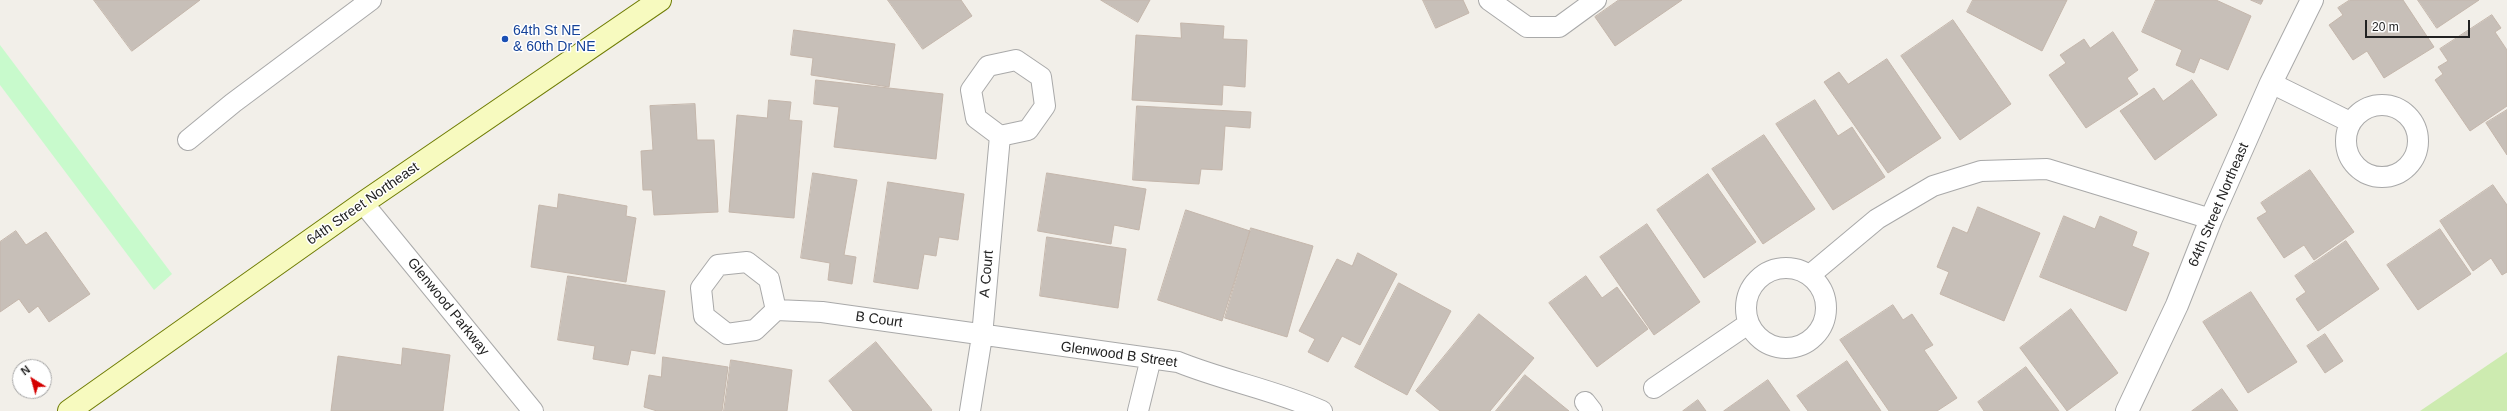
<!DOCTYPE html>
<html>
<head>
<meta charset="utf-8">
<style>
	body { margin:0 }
	#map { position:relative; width:2507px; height:411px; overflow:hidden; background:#f2efe9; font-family:Arial,sans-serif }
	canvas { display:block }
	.north { position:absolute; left:12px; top:359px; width:40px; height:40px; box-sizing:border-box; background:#fff; border:1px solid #a7a7a7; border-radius:50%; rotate:323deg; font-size:11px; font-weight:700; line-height:16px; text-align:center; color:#222 }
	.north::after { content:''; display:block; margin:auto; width:14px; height:18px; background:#d40000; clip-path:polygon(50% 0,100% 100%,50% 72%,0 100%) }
	.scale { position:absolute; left:2365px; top:20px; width:105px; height:18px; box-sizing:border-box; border:2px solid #222; border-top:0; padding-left:5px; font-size:12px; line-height:14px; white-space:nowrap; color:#222; -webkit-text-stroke:3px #fff; paint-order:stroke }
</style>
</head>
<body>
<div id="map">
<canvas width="2507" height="411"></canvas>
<div class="north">N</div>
<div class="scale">20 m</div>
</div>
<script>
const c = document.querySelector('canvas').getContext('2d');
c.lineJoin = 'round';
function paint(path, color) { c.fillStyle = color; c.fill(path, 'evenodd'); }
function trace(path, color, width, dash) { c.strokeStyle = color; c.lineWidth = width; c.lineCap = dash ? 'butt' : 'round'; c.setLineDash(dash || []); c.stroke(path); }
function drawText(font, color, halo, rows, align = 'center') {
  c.font = font + ' Arial,sans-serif'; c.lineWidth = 3; c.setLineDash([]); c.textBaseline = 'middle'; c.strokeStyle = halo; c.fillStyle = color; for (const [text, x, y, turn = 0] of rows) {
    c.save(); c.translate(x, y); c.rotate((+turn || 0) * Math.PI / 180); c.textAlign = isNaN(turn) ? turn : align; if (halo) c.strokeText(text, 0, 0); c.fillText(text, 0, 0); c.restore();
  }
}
paint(new Path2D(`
	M2507 352V411H2420Z`), '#cdebb0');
paint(new Path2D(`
	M0 45 172 274 154 290 0 85Z`), '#c8facc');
const building = new Path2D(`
	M94 0H200L132 51Z
	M888 0H961L972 16 923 49Z
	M1101 0H1150L1138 22Z
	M1423 0H1463L1469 13 1436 28Z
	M1619 0H1682L1615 46 1595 17Z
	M1973 0H2067L2042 51 1967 12Z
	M2156 0H2216L2251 16 2228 70 2200 58 2194 73 2176 65 2182 50 2142 32Z
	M2251 0H2263L2261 4Z
	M2350 0H2403L2434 47 2384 78 2367 51 2353 60 2329 25 2343 15 2338 8Z
	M2418 0H2479L2437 28Z
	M2492 15 2501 28 2495 32 2507 50V106L2470 131 2435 80 2443 74 2438 67 2448 61 2440 49Z
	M1953 20 2011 104 1960 140 1901 56Z
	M1181 23 1224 26 1223 39 1247 40 1245 87 1223 85 1222 105 1132 100 1136 35 1181 38Z
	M794 30 895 44 889 87 811 75 813 58 791 55Z
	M2113 32 2138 70 2127 78 2138 94 2086 128 2049 75 2066 63 2060 55 2084 39 2090 48Z
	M1887 59 1941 138 1888 173 1824 82 1839 72 1848 84Z
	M816 80 943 94 936 159 834 147 839 107 814 104Z
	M2192 80 2217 115 2155 160 2120 111 2154 88 2163 101Z
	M769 100 791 102 789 120 802 121 794 218 729 212 737 115 767 118Z
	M1815 100 1838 136 1852 127 1885 177 1833 210 1776 124Z
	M695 104 697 140H714L718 212 654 215 652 190H643L641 151 653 150 650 106Z
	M1137 106 1251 112 1250 128 1225 126 1222 170 1201 169 1199 184 1133 180Z
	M2507 110V155L2486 123Z
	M1764 135 1815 209 1763 244 1712 169Z
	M2310 170 2354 232 2314 260 2304 245 2284 258 2257 218 2267 212 2261 203Z
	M813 173 857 180 844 255 856 257 852 284 828 280 830 263 801 258Z
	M1047 173 1146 189 1139 230 1114 225 1111 244 1038 231Z
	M1708 174 1756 242 1704 278 1657 210Z
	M888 182 964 194 958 240 939 237 936 256 924 254 918 289 874 282Z
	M2493 185 2507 205V272L2502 275 2491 258 2473 271 2440 221Z
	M559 194 627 206 626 216 636 218 626 282 531 267 539 205 557 208Z
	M1978 207 2040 233 2004 321 1940 294 1949 272 1937 267 1953 227 1967 233Z
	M1186 210 1250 231 1222 321 1158 300Z
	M2064 216 2095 229 2100 216 2137 232 2132 246 2149 253 2126 311 2040 277Z
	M1647 224 1700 302 1654 335 1600 257Z
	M1251 228 1313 246 1287 337 1225 318Z
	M2440 229 2471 274 2418 310 2387 265Z
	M16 231 26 245 46 232 90 294 49 322 38 306 29 313 19 299 0 312V242Z
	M1047 237 1126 249 1118 308 1040 296Z
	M2346 241 2379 289 2318 331 2296 299 2306 292 2295 276Z
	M1358 253 1397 274 1360 345 1342 336 1328 362 1308 352 1315 339 1299 331 1337 259 1352 266Z
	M568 276 665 291 655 354 631 350 628 365 593 359 595 346 558 340Z
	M1586 276 1602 298 1617 287 1648 329 1597 367 1549 303Z
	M1399 283 1451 311 1407 395 1355 367Z
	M2251 292 2297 362 2248 393 2203 322Z
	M1893 305 1903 320 1912 314 1933 345 1924 350 1957 398 1937 411H1889L1840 340Z
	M2071 309 2118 373 2067 411 2020 348Z
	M1479 314 1534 358 1490 411H1440L1416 391Z
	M2325 334 2343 361 2325 373 2307 346Z
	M876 342 932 410 931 411H853L829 381Z
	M403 348 450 355 443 411H331L338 356 401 365Z
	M663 357 728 367 722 411H657L644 407 649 375 661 377Z
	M731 360 792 370 787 411H724Z
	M1847 361 1881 411H1808L1797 396Z
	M2026 367 2059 411H1984L1978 402Z
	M1525 375 1569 411H1496Z
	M1768 380 1790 411H1724Z
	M2222 389 2238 411H2192Z
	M1698 400 1706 411H1683Z`);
paint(building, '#c7bfb8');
trace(building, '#c4b6ab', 1);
const service = new Path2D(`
	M1489 0 1527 27H1559L1596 0
	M1016 60 1041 77 1045 106 1028 130 1000 136 976 118 971 90 988 66Z
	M2271 83 2350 122
	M2346 141a36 36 0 1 1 72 0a36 36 0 1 1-72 0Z
	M188 140 233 103 371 0
	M363 203 533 411
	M1746 308a40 40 0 1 1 80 0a40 40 0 1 1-80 0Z
	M1810 275 1877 219 1933 186 1981 171 2047 169 2211 219
	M776 310 769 279 747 262 718 265 701 288 704 316 727 334 755 330 776 310 822 312 1178 362C1225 381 1275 390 1322 411
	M1654 388 1748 324
	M1585 402 1592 411
	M970 411 982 336 1000 136
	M1138 411 1151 358`);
const minor = new Path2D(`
	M2127 411 2177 305 2211 219 2271 83 2312 0`);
const secondary = new Path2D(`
	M69 411 363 203 660 0`);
trace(service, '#a9a9a9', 22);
trace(minor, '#a9a9a9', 24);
trace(secondary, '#707d05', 24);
trace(service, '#fff', 20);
trace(minor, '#fff', 22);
trace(secondary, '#f7fabf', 22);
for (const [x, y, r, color] of [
	[505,39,4,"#1a4fb4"]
]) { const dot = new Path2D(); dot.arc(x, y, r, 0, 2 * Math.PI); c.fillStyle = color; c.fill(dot); trace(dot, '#fff', 1.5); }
drawText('14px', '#164399', '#fff', [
	["64th St NE",513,31],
	["& 60th Dr NE",513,47]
], 'left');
drawText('14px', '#222', '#fff', [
	["64th Street Northeast",363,204,-35],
	["64th Street Northeast",2219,205,-67],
	["A Court",987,274,-85],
	["Glenwood Parkway",448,307,51],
	["B Court",879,320,8],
	["Glenwood B Street",1119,355,8]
]);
</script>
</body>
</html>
